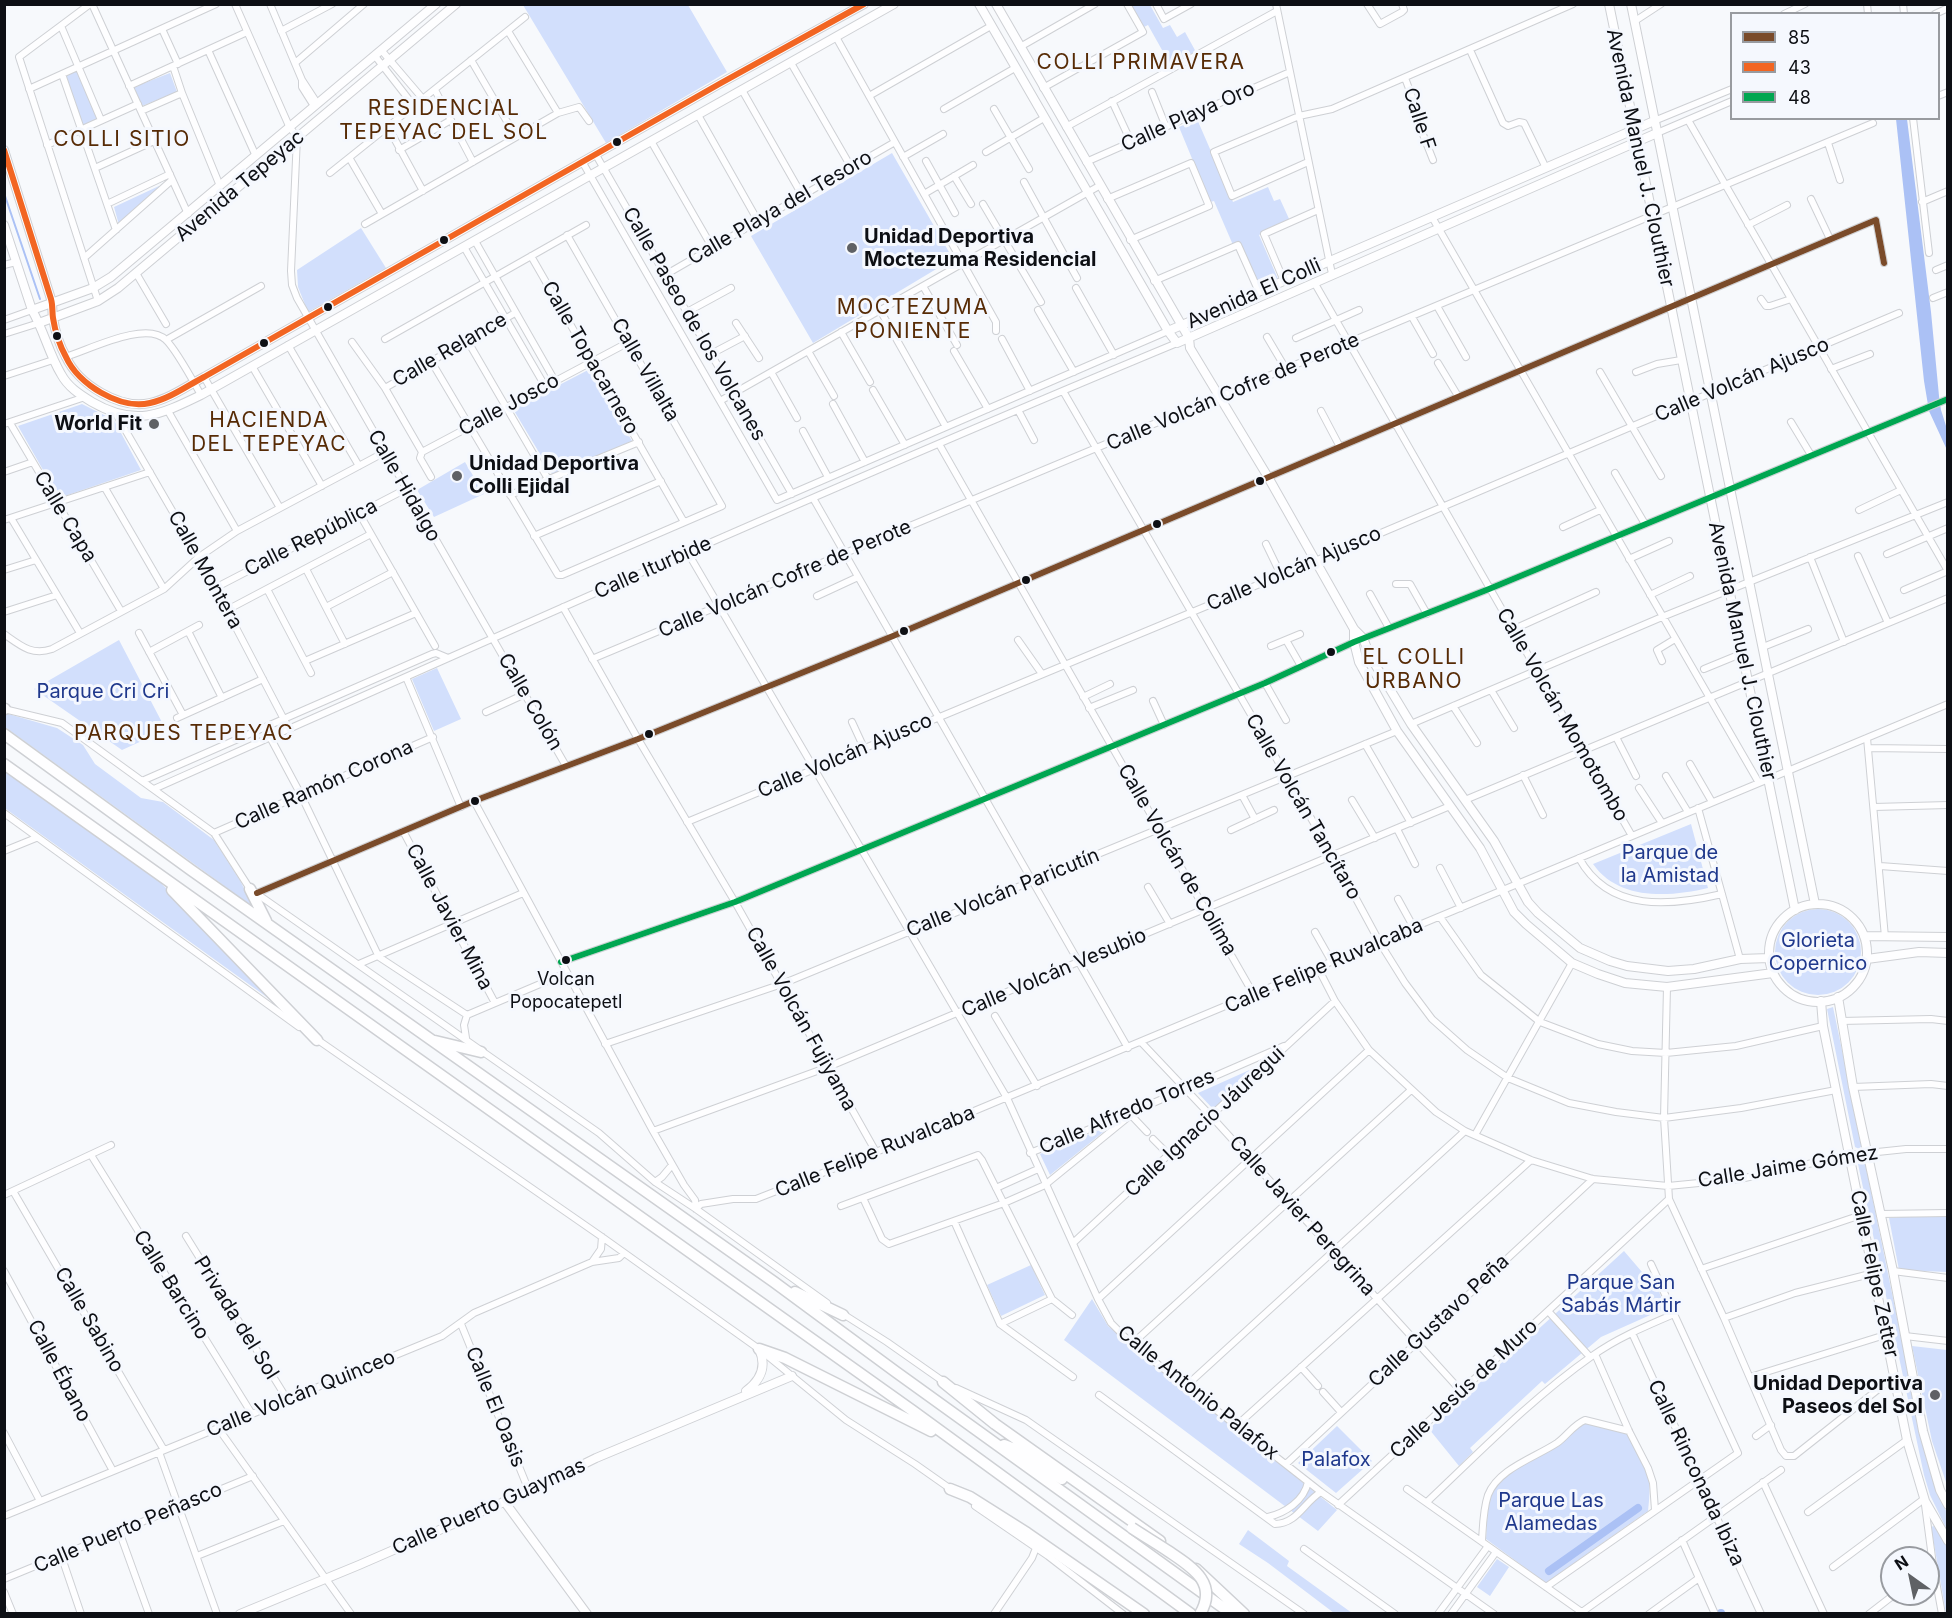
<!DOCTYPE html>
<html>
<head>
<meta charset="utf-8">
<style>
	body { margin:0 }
	#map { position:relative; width:1952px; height:1618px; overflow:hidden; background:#f7f9fc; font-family:Inter,sans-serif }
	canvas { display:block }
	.frame { position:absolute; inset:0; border:6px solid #0d0f14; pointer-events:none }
	.legend { position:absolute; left:1730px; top:12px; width:210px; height:108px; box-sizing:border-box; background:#f5f8fe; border:2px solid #989ba0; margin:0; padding:8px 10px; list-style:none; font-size:18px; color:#0d0f14 }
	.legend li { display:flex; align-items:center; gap:12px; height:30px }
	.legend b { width:30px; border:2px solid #989ba0 }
	.north { position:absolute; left:1880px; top:1546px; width:60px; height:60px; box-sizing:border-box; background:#f5f8fe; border:2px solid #989ba0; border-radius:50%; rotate:327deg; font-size:16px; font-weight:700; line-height:24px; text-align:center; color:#0d0f14 }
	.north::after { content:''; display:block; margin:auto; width:21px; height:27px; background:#5f6165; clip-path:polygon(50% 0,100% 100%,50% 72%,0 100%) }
</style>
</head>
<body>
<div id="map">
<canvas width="1952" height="1618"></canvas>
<div class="frame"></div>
<ul class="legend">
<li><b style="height:8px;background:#7a4b2a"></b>85</li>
<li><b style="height:8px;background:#f26522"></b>43</li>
<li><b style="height:8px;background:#00a651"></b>48</li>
</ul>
<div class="north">N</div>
</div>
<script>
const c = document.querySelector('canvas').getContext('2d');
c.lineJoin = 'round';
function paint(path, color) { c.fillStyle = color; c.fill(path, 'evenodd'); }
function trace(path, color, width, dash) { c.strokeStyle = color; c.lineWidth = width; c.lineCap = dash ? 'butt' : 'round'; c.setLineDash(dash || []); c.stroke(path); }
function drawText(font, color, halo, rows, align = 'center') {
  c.font = font + ' Inter,sans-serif'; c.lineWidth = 6; c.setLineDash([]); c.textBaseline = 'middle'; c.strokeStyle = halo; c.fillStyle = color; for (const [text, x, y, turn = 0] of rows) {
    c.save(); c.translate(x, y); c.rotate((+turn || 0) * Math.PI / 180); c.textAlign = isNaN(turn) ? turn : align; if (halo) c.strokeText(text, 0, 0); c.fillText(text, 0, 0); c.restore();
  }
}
paint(new Path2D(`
	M523 5H688L727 72 606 143Z
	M1129 5H1150L1163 28 1170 25 1177 37 1185 32 1196 52 1171 66 1148 25 1142 28Z
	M78 70 98 119 83 125 64 76Z
	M170 73 177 92 142 106 134 87Z
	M1197 119 1233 202 1268 187 1274 201 1280 199 1290 221 1259 235 1278 279 1260 287 1240 242 1233 245 1214 201 1210 202 1179 127Z
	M892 153 953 259 813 343 751 236Z
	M159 186 160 188 119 225 114 207Z
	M361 228 386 268 308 312 298 287 297 270Z
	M590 369 632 441 552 474 513 409Z
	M82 404 114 420 141 470 59 498 18 426Z
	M465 462 484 494 434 517 417 490Z
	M119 640 166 730 122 750 34 689Z
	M437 668 461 719 434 731 412 679Z
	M5 713 57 728 83 745 95 764 141 798 163 802 214 840 241 882 252 906 5 727Z
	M5 769 157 879 286 1011 6 809 5 807Z
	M1691 824 1708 888C1670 897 1619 901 1593 864Z
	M1775 952a43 43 0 1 1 86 0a43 43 0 1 1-86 0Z
	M1833 1007 1862 1146 1859 1149 1855 1147 1827 1009Z
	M1263 1064 1214 1110 1198 1093Z
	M1112 1125 1050 1175 1040 1154Z
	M1861 1161 1865 1162 1923 1444 1938 1492 1947 1513V1530L1930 1495 1924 1475 1858 1164Z
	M1927 1215 1947 1217V1272L1899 1270 1889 1218Z
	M1624 1251 1648 1279 1654 1280 1666 1308 1601 1337 1545 1384 1542 1381 1470 1448 1473 1452 1459 1466 1429 1429Z
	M1031 1265 1045 1295 1001 1316 987 1285Z
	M1092 1299 1108 1326 1337 1510 1318 1531 1064 1340Z
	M1912 1346 1947 1350V1485L1932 1441Z
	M1583 1422 1628 1431C1646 1463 1653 1474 1648 1511L1546 1583 1486 1539 1488 1504 1491 1492 1497 1482Z
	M1337 1426 1372 1461 1336 1493 1298 1463Z
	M1934 1526 1947 1547V1613H1946L1931 1527Z
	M1248 1530 1289 1561 1287 1566 1352 1613H1334L1268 1563 1239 1544Z
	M1497 1559 1509 1567 1490 1596 1477 1587Z`), '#d2dffc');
paint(new Path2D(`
	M1896 119H1907L1931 312 1939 396 1941 410 1947 429V450L1929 411 1924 381Z`), '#abc1f5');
trace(new Path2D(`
	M4 193 40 299`), '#abc1f5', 2);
trace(new Path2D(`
	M1549 1571 1638 1508
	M1721 1614V1613`), '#abc1f5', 8);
const street = new Path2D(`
	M90 4 19 57 98 301
	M92 4 188 214
	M235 4 289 126 297 137 291 271 292 285 297 298 566 766
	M270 4 302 80V87L314 106
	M1156 4 1164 19 1191 4
	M1276 4 1332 274
	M1367 4 1380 24 1402 12 1404 10 1402 4
	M1867 4 1868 14
	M1903 4 1904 14
	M1784 14 1805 4
	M1935 14 1948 8
	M1635 21 1661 4
	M61 26 101 120
	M162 29 178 64
	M281 31 332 4
	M508 31 558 113
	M836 37 996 322V331
	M1020 47 1095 4
	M208 50 255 154
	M1470 50 1503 123 1508 126 1519 122 1524 123 1546 168
	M382 51 423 99
	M375 56 414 106
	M471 60 516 137
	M295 63 364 4
	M791 63 851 167
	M62 74 116 230
	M1405 78 1422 123V132L1433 160
	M302 80 317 103
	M129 86 247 32
	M1043 88 1143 32 1127 4
	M29 89 216 4
	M435 90 473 162
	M742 90 802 195
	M1152 92 1166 127
	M182 93 220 186
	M869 96 991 26
	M1938 96 1948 92
	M1112 101 1131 142
	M944 109 1015 68
	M994 109 1029 169
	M141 111 182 93 173 66
	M698 115 758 221
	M1913 118 1929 253
	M1688 120 1948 571
	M1654 121 1732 89
	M388 127 423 191
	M1066 127 1277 11
	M1657 133 1732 101
	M651 141 712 247
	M1828 143 1840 180
	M47 145 138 104
	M399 150 451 120
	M986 152 1044 118
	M596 155 792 494
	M903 157 943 134
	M350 159 382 214
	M926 161 955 213
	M1086 162 1290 72
	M1308 162 1232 196 1214 152 1299 116 1332 109 1573 4
	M583 163 777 500 1168 331
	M95 168 154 141
	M330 173 525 17
	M954 176 971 204
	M1024 182 1077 278
	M924 194 973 165
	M1107 199 1191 163 1209 206 1130 240
	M1811 199 1830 239
	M1922 202 1948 191
	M107 204 170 174
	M983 204 1041 302
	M1432 217 1759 783
	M365 224 558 113 579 107 589 121
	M1748 225 1787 205
	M475 241 555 381
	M464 247 545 386
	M531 256 684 522
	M84 258 172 180
	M4 265 16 262
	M1936 270 1948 265
	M136 273 166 324
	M665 275 895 142
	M1154 281 1238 245 1259 292
	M1284 281 1264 234 1318 210
	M1314 282 1632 836
	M923 286 957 345
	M1076 288 1114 355
	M1933 298 1948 292
	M1761 299 1766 306H1770L1791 299
	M1437 306 1466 357
	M880 310 946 427
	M1038 310 1074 372
	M687 312 731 288
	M1412 317 1433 354
	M4 320 32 310
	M736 323 759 358
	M841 332 870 382
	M4 334 39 323
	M1267 337 1286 369
	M1296 338 1359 310
	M385 339 586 225
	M1002 339 1030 391
	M166 340 261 286
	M467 340 548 479
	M352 342 385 388 422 452 420 458 431 477
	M288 345 359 466
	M808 351 834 396
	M954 351 988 409
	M711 354 745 336
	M65 357C89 350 146 320 166 340 177 351 193 381 201 395
	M431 361 558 575H562L722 506 567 235
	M1438 363 1458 396
	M252 366 322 486
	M1831 369 1870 354
	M771 372 797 418
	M1600 372 1661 476
	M1636 372 1657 364 1681 360
	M4 376 53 360
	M204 377 280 508
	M385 388 515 313
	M873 390 905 445
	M1063 391 1333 856 1380 943 1405 983 1432 1019 1467 1050 1508 1078 1569 1103 1616 1112 1664 1118 1741 1108 1836 1090
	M720 401 1099 186
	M833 404 865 462
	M1018 410 1034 440
	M168 411 237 531
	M1321 411 1340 447
	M116 414 199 557 289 729
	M1791 422 1811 455
	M10 423 121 611
	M4 424 85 397
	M803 431 828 477
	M939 444 1254 995
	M422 452 629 342
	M4 472 33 462
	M1615 473 1645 524
	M105 488 164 589
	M510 495 639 442
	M813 498 1128 1048
	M1859 510 1901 490
	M11 518 80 633
	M4 520 150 472
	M363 520 435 646
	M1563 527 1600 510
	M534 536 661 481
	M1266 544 1281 575
	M688 553 1007 1098 1098 1299 1111 1323 1132 1344 1321 1492 1494 1614
	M1887 554 1948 528
	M1858 556 1888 623
	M1810 557 1844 642
	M1629 559 1669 541
	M306 569 345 644
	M4 570 36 560
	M1396 584H1410L1427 614
	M215 588 406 489
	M267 589 311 673
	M1904 590 1948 571
	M1370 594 1389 628
	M1650 595 1690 576
	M817 596 858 577
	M326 607 393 572
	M563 607 638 739 735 902 876 1152
	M227 610 371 534
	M4 612 57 595
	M1512 630 1596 592
	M188 631 222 698
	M139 633 183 715
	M4 634C21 646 32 656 52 649L164 589 199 557 237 531 385 452
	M1018 640 1042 674
	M1286 640 1301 666
	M1271 646 1300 634
	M1763 647 1808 629
	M149 652 199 625
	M592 659 1873 123
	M305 661 416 613
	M1662 661 1657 650 1675 639
	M1704 669 1743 653
	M406 677 461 807
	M1265 683 1286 720
	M1491 690 1514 728
	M1083 697 1110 684
	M1153 701 1164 725
	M1453 706 1477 743
	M1089 708 1133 690
	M4 709 62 723 142 781 214 833 250 889 599 1133 655 1182 696 1209 827 1303
	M486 712 525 694
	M177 718 263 679
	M852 722 864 748
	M1411 724 1662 617 1948 502
	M270 737 301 795 379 957 467 1015
	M1616 737 1636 776
	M1867 738 1885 937
	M1365 744 1411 823
	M1868 748 1948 749
	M1690 764 1712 802
	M1523 775 1543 815
	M1666 776 1688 812
	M142 781 432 654 436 653 448 658
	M1639 788 1662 823
	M154 789C493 638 833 486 1177 343
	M1242 795 1255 819
	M1352 800 1375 838
	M1465 800 1948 598
	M474 801 653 1131 684 1185 695 1200 696 1209
	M1874 807 1948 805
	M1698 808 1740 959
	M4 813 299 1027
	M687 822 1315 561 1899 313
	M1397 829 1415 864
	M1231 830 1274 810
	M403 831 495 1003
	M214 833 433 737
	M4 851 36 838
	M1579 858C1609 913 1671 906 1722 894
	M1880 866 1948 871
	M1440 868 1461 908
	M1148 887 1170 924
	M257 893 474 801 638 739 893 636 1876 220 1884 263
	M1398 899 1414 928
	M1440 917 1481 975 1540 1022 1598 1044 1632 1051 1666 1053 1736 1046 1823 1026
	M1315 932 1332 962
	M561 962 735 902 1265 683 1354 642 1489 589 1948 399
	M359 964 523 893
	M1318 968 1335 1001 1369 1050 1436 1112 1465 1131 1531 1160 1593 1179 1668 1186 1740 1179 1849 1155 1906 1149H1948
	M1667 987 1664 1118 1669 1199 1724 1318 1781 1450 1786 1456H1794L1895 1376
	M467 1015 566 973
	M995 1016 1037 1086
	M1841 1021 1931 1019 1948 1021
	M315 1038 602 1237 759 1349 846 1420 915 1464 952 1490
	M466 1038 464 1025 467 1015
	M1141 1042 1211 1116 1461 1391
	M605 1044 782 984 1397 731
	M1853 1087 1931 1084 1948 1086
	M1129 1113 1147 1132
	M653 1131 828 1067 1450 806
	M1475 1135 1572 963
	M1153 1139 1169 1155
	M1030 1153 1137 1110 1284 1046
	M91 1155 252 1414
	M655 1182 662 1177 672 1165
	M996 1188 1038 1169
	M13 1191 164 1450
	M4 1195 111 1145
	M863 1198 882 1239 889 1244 1004 1203 1045 1185 1137 1110
	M841 1206 978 1155 982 1160 1052 1299 1072 1315
	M696 1209 701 1204 733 1199H756L876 1152 1948 704
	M1880 1214 1948 1213
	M954 1221 1000 1324 1073 1377
	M186 1236 287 1399
	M1073 1243 1335 1001
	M592 1262 601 1249 602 1237
	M1701 1269 1861 1215
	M4 1271 113 1471
	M1893 1271 1948 1278
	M1098 1299 1369 1050
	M1548 1311 1590 1357
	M843 1314 887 1342 944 1382
	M1724 1318 1795 1293 1874 1273
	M461 1324 529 1491
	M1000 1324 1052 1299
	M1632 1333 1761 1614
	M1905 1336 1948 1341
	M1132 1344 1411 1090
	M1595 1354 1629 1431 1648 1468 1653 1483 1655 1510
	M1301 1367 1318 1386
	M1750 1377 1885 1335
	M1186 1386 1465 1131
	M956 1388 1026 1420 1304 1614
	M1323 1392 1341 1412
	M1099 1395 1275 1524C1297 1524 1304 1502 1321 1492
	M1236 1426 1531 1160
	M218 1428 351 1614
	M4 1433 40 1501
	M1756 1436 1771 1425
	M159 1452 217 1614
	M1286 1464 1593 1179
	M1763 1482 1824 1614
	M1407 1489 1583 1613
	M1427 1502C1480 1452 1532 1398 1592 1356 1617 1338 1646 1326 1674 1314
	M1338 1505 1669 1199
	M1925 1505 1933 1565 1942 1614
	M975 1506 1048 1556 1123 1614
	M1808 1512 1907 1440
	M4 1516 442 1336 474 1313 592 1262 619 1258 624 1253
	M1268 1517C1285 1513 1304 1501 1308 1482
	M119 1531 149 1614
	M1682 1540 1715 1614
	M1482 1541C1483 1526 1483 1510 1488 1495 1498 1469 1534 1458 1557 1443 1567 1436 1573 1425 1585 1420L1629 1431
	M1304 1549 1395 1614
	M61 1555 81 1614
	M197 1556 284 1521
	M1833 1567 1924 1499
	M4 1579 253 1476
	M1546 1587 1738 1453 1651 1264
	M4 1592 13 1614
	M1582 1612 1781 1470
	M994 1614 1032 1558 1036 1548
	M1438 1614 1488 1546
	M1451 1614 1496 1552
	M1649 1614 1699 1578
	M1869 1614 1895 1594`);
const secondary = new Path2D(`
	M979 4 1168 331 1177 343
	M996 4 1189 338 1190 348 1268 477 1354 629 1363 638 1370 656 1411 724 1494 841 1528 902 1538 913 1580 948 1610 961 1627 966 1668 971 1694 969 1740 959 1769 958
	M1609 4 1795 910
	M1631 4 1815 904
	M4 150 51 299C53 306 52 312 53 318 55 331 60 346 66 357 78 384 120 410 150 403 169 399 187 386 204 377L721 83 864 4
	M4 225 32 310C44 331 49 354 61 374 68 387 79 394 92 402 135 427 160 415 201 395L894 4
	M32 310 93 288 111 277 436 4
	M39 323 98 301 118 288 456 4
	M1168 331 1654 121
	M1177 343 1657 133
	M1354 629V642L1359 662 1397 731 1480 848 1514 912 1526 924 1572 963 1598 974 1625 983 1667 987 1773 973
	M1769 953a49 49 0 1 1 98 0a49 49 0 1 1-98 0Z
	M1864 936 1948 937
	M1867 959 1919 952 1948 953
	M1838 997 1853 1087 1893 1271 1923 1431 1940 1490 1948 1505
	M1821 1001 1823 1026 1907 1440 1925 1501 1948 1541
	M746 1391C761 1380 767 1366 759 1349
	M504 1501 587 1614
	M240 1614 359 1565 529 1491 596 1458 792 1376`);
const highway = new Path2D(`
	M4 709H5
	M4 734 191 870 774 1282 896 1372 1232 1614
	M4 764 913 1411 1191 1614
	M250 889 266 921
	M172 890 317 1040
	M435 1041 481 1052
	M795 1292 843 1315
	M759 1349 785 1358 931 1431
	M943 1382 995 1424 1160 1541
	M1004 1445 1022 1452 1062 1479
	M950 1489 970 1497 1027 1533 1144 1614
	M1196 1569 1244 1614`);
trace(street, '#ced0d4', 8);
trace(secondary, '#ced0d4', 10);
trace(highway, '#ced0d4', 13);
trace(street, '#fefeff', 6);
trace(secondary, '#fefeff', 8);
trace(highway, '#fefeff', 10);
const highwayBridge = new Path2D(`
	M1132 1528C1144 1536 1156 1543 1168 1551 1190 1566 1219 1582 1200 1614`);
trace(highwayBridge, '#ced0d4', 13, []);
trace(highwayBridge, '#fefeff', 10);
trace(new Path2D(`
	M257 893 474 801 638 739 893 636 1876 220 1884 263`), '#7a4b2a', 6);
trace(new Path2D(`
	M4 150 51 299C53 306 52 312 53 318 55 331 60 346 66 357 78 384 120 410 150 403 169 399 187 386 204 377L721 83 864 4`), '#f26522', 6);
trace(new Path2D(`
	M561 962 735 902 1265 683 1354 642 1489 589 1948 399`), '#00a651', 6);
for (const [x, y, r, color] of [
	[617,142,5,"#0d0f14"],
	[444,240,5,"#0d0f14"],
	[852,248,6,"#5f6165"],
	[328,307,5,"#0d0f14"],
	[57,336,5,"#0d0f14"],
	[264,343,5,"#0d0f14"],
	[154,424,6,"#5f6165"],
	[457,476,6,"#5f6165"],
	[1260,481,5,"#0d0f14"],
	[1157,524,5,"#0d0f14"],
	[1026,580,5,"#0d0f14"],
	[904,631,5,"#0d0f14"],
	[1331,652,5,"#0d0f14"],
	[649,734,5,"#0d0f14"],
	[475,801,5,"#0d0f14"],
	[566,960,5,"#0d0f14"],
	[1935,1395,6,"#5f6165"]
]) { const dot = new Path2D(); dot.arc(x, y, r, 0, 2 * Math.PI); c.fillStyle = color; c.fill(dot); trace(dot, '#f5f8fe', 2); }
drawText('18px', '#0d0f14', '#f5f8fe', [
	["Volcan",566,980],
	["Popocatepetl",566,1003]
]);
drawText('20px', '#0d0f14', '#f5f8fe', [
	["Calle Playa Oro",1188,117,-24],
	["Calle F",1419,119,72],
	["Avenida Manuel J. Clouthier",1640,158,78],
	["Avenida Tepeyac",240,186,-40],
	["Calle Playa del Tesoro",780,208,-30],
	["Avenida El Colli",1254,294,-24],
	["Calle Paseo de los Volcanes",694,324,60],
	["Calle Relance",450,350,-30],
	["Calle Topacarnero",590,358,60],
	["Calle Villalta",645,370,60],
	["Calle Volcán Ajusco",1742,380,-23],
	["Calle Volcán Cofre de Perote",1233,392,-23],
	["Calle Josco",509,405,-28],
	["Calle Hidalgo",404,486,60],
	["Calle Capa",65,517,59],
	["Calle República",311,538,-27],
	["Calle Iturbide",653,568,-24],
	["Calle Volcán Ajusco",1294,569,-23],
	["Calle Montera",205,570,61],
	["Calle Volcán Cofre de Perote",785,579,-23],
	["Avenida Manuel J. Clouthier",1742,651,78],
	["Calle Colón",530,702,60],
	["Calle Volcán Momotombo",1562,715,60],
	["Calle Volcán Ajusco",845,756,-23],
	["Calle Ramón Corona",324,785,-24],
	["Calle Volcán Tancítaro",1303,807,60],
	["Calle Volcán de Colima",1177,860,60],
	["Calle Volcán Paricutín",1003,893,-22],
	["Calle Javier Mina",449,917,62],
	["Calle Felipe Ruvalcaba",1324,966,-23],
	["Calle Volcán Vesubio",1054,973,-23],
	["Calle Volcán Fujiyama",801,1019,61],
	["Calle Alfredo Torres",1127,1112,-23],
	["Calle Ignacio Jáuregui",1205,1122,-43],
	["Calle Felipe Ruvalcaba",875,1152,-22],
	["Calle Jaime Gómez",1788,1167,-9],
	["Calle Javier Peregrina",1302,1216,48],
	["Calle Felipe Zetter",1874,1274,78],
	["Calle Barcino",171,1285,58],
	["Privada del Sol",236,1318,58],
	["Calle Sabino",89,1320,60],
	["Calle Gustavo Peña",1439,1321,-43],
	["Calle Ébano",59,1371,62],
	["Calle Jesús de Muro",1464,1389,-43],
	["Calle Antonio Palafox",1198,1393,39],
	["Calle Volcán Quinceo",301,1394,-22],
	["Calle El Oasis",495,1407,68],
	["Calle Rinconada Ibiza",1696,1473,65],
	["Calle Puerto Guaymas",489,1507,-24],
	["Calle Puerto Peñasco",128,1528,-23]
]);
drawText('bold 20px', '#0d0f14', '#f5f8fe', [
	["Unidad Deportiva",864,237],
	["Moctezuma Residencial",864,260],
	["World Fit",142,424,"right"],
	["Unidad Deportiva",469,464],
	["Colli Ejidal",469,487],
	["Unidad Deportiva",1923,1384,"right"],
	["Paseos del Sol",1923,1407,"right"]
], 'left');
drawText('20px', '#1f388c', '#f5f8fe', [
	["Parque Cri Cri",103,692],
	["Parque de",1670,853],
	["la Amistad",1670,876],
	["Glorieta",1818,941],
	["Copernico",1818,964],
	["Parque San",1621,1283],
	["Sabás Mártir",1621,1306],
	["Palafox",1336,1460],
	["Parque Las",1551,1501],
	["Alamedas",1551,1524]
]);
c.letterSpacing = '1.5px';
drawText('21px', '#572b06', '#f5f8fe', [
	["COLLI PRIMAVERA",1141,63],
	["RESIDENCIAL",444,109],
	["TEPEYAC DEL SOL",444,133],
	["COLLI SITIO",122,140],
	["MOCTEZUMA",913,308],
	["PONIENTE",913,332],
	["HACIENDA",269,421],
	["DEL TEPEYAC",269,445],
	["EL COLLI",1414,658],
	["URBANO",1414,682],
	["PARQUES TEPEYAC",184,734]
]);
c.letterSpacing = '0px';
</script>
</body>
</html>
